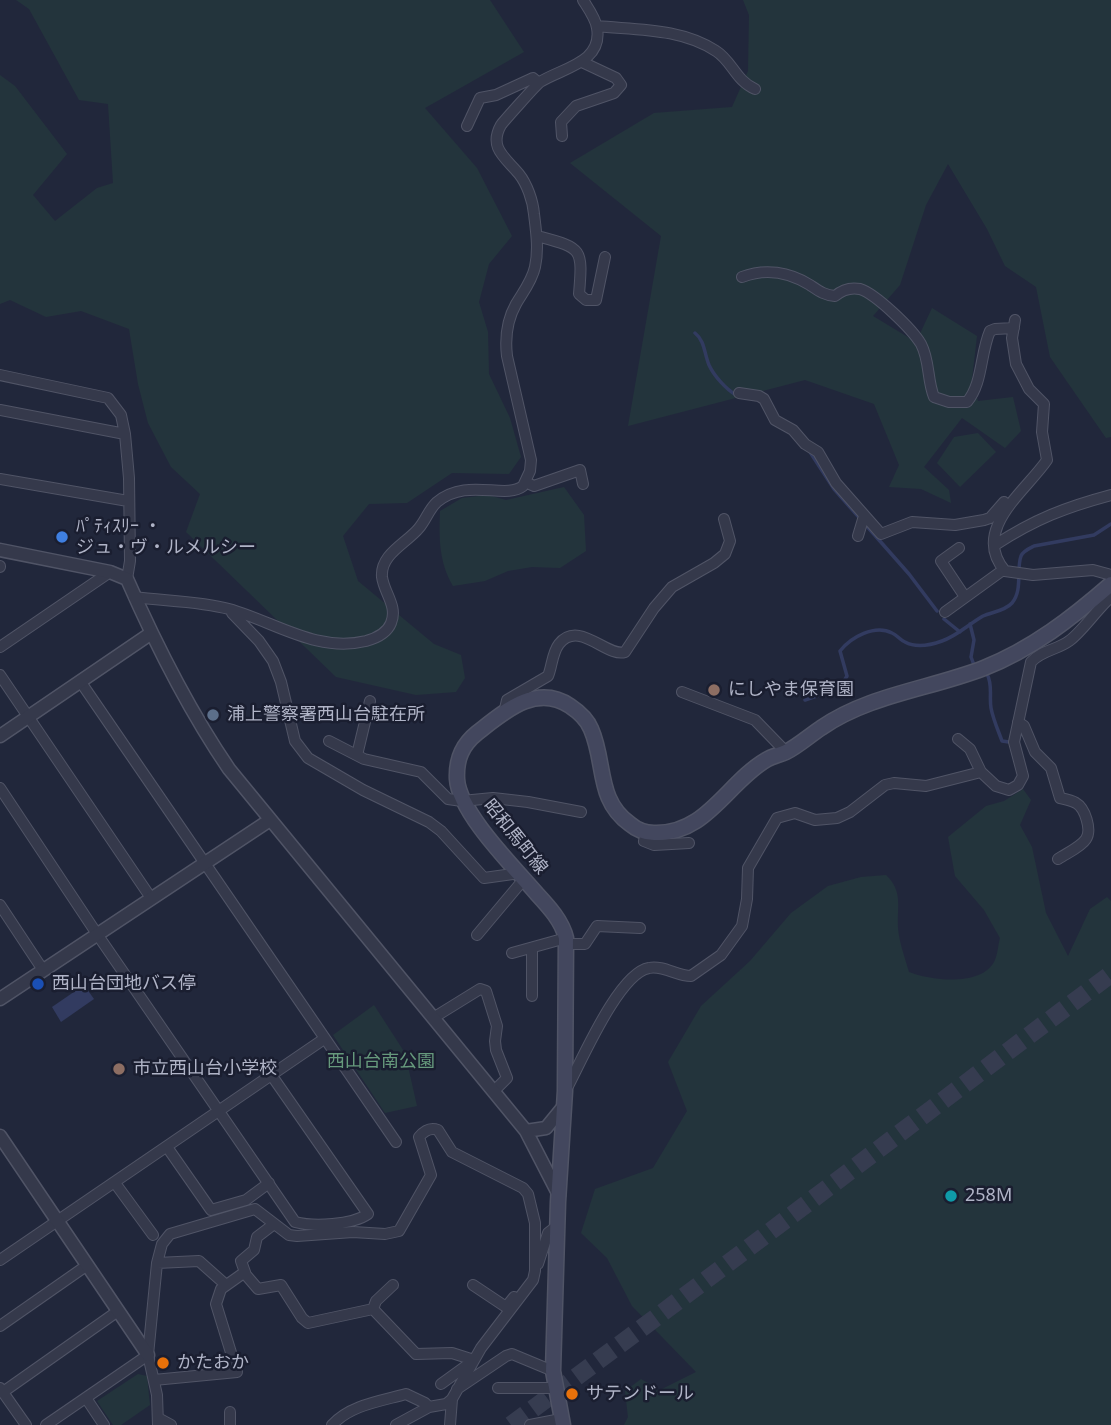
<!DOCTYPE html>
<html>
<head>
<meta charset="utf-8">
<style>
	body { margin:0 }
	canvas { display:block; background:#21273b }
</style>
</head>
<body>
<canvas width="1111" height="1425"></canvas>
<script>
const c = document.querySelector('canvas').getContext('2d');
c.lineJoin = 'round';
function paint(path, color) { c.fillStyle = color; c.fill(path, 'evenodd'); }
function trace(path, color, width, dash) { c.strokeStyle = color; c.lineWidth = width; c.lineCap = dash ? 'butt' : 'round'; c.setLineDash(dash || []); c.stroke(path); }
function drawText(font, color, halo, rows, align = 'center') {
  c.font = font + ' "Noto Sans","Noto Sans JP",sans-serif'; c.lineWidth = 5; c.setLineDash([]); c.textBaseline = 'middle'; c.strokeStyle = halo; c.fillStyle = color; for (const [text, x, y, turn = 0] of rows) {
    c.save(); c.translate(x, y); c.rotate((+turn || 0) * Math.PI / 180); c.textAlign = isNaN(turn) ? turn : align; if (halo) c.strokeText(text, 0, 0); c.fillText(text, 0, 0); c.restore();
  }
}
paint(new Path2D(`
	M16 0H490L524 52 425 108 477 168 512 236 489 264 479 302 488 332 489 374 510 418 521 457 509 474 452 473 407 503 369 504 343 536 358 581 434 644 461 655 465 678 456 692 416 695 336 677 186 532 200 494 171 467 148 423 138 384 129 329 81 311 46 317 10 300 0 304V75L15 86 67 154 33 195 55 221 97 188 113 183 108 104 79 100 29 9Z
	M743 0H1111V437L1106 438 1050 357 1036 287 1005 266 987 229 948 164 926 205 900 285 873 316 916 342 932 308 977 336 972 379 978 401 1013 397 1021 431 1005 448 962 418 924 467 949 490 951 503 921 489 889 487 899 465 874 404 805 380 628 426 661 236 570 163 654 113 732 107 748 71 749 15Z
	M978 433 996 452 960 487 937 463 954 437Z
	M564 487 584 515 586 551 560 568 532 567 508 571 485 581 453 586C439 562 439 539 440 511L462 498 488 495 506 500Z
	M1023 789 1031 800 1020 825 1032 847 1046 913 1068 956 1090 909 1107 897 1111 901V1425H624L628 1417 625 1391 641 1379 660 1390 696 1372 632 1306 607 1258 581 1233 595 1189 653 1168 687 1111 668 1062 701 1006 750 961 791 913 828 886 861 877 886 875C903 891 897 906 898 928 899 942 905 958 909 972 932 981 983 987 995 960 998 953 998 945 1000 938L984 910 955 876 948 837 986 806 1004 801Z
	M374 1005 405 1053 417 1106 385 1113 333 1035Z
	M138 1374 147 1376 150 1405 121 1425H113L97 1401Z`), '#23343c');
paint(new Path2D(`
	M84 985 94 999 61 1022 52 1007Z`), '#323b60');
trace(new Path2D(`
	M695 333C705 341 704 353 709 365 714 376 726 389 736 395
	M810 452 834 489 909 574 937 611
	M944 619 960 632
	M970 624 974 640 971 657 974 665
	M987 674C993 685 989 696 991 708 993 719 998 730 1002 741L1009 742
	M805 700 840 688 847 676 840 651C851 637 875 624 892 633 897 635 900 640 905 642 916 648 931 645 942 641 957 636 969 624 983 616 992 612 1005 611 1012 603 1023 590 1016 570 1021 556 1023 551 1030 548 1034 546L1094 535 1111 524`), '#323b60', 3.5);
trace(new Path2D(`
	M511 1425C713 1277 910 1124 1111 974`), '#363c50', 18, [18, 9]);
const minor = new Path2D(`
	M597 26C637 30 681 28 716 51 732 61 736 81 755 89
	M467 126 480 98 496 95 533 78 539 83
	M562 136 561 122 576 106 614 93 621 85 616 78 582 62
	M537 236C582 248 583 247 579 294L586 300H596L605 257
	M742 277C765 268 789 272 810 285 819 291 824 295 835 296 842 290 850 287 860 289 876 294 912 329 921 344 930 361 927 380 934 397L949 402H967C983 383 980 354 990 331L995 329 1014 328
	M1015 320 1012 338 1016 364 1029 389 1044 404 1042 432 1047 460C1026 491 970 530 1005 571L1033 575 1093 570 1111 575
	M0 375 108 398 121 415 125 434 129 478 130 561 127 579
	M739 393 759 396 764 399 775 420 793 430 805 444 818 452 836 483 881 534 912 522 955 525 984 520 990 518 1004 502
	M0 410 125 434
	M0 479 128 501
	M525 482 534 486 580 470 583 484
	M858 536 864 516
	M995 545C1035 519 1066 507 1111 495
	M959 548 941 561 965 597
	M0 566V567
	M134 597C164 601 200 601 229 609 275 622 317 653 366 641 377 638 387 633 391 623 398 606 384 593 382 577 380 554 407 543 419 528 426 520 429 509 437 502 467 477 505 500 523 486L530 471 531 460 507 356C505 339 507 320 516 304 523 292 532 281 535 267 539 249 536 231 534 214 533 201 527 184 519 174 506 158 488 148 501 125 504 121 536 85 540 82 562 68 603 63 597 28 596 19 588 8 583 0
	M945 612 1003 570
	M232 613 259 641 273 661 281 682 295 741 308 758 363 790 429 822 441 831 484 878 520 873
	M0 647 110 572
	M0 675 151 898
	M80 681 396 1142
	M682 692 755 720 786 752
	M504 713 507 700 548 676C552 667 552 653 559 644 579 619 607 658 625 652L654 608 672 587 714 563 725 554 730 541 724 519
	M1018 722 1024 726 1035 752 1051 768 1060 798C1065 799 1071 800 1076 803 1085 808 1092 830 1086 839 1081 847 1067 853 1058 859
	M958 739 970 749 981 772
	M329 741 364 759 421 772 448 799 462 801 493 798 528 802 581 812
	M357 755 370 701
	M0 788 97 934 295 1222C314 1227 352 1225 368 1214L272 1076
	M646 832 644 841 654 845 689 843
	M0 905 43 970
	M477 935 524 879
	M566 944H585L597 926 640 928
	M532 948V996
	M512 953 566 938
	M433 1018 480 989 486 991 497 1026 495 1041 496 1050 507 1078 494 1091
	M567 1088C582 1060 619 973 649 968 663 965 677 976 691 976L721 955 742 926 747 899 748 868 777 818 795 813 815 820 837 818 850 812 885 785 894 783 926 786 981 772 996 786 1009 790 1018 785 1023 776 1014 742 1031 662C1042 650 1057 650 1069 641 1081 633 1098 608 1111 597
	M167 1147 211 1210 246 1200 269 1183
	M115 1183 153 1235
	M274 1224 257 1237 254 1250 241 1261 246 1275 258 1289 281 1285 302 1318 308 1323 373 1309 416 1354 452 1353 474 1360
	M0 1260 324 1039
	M157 1263 199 1261 226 1285
	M538 1264 548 1233 557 1226
	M473 1285 506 1307 514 1297
	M373 1309 376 1301 393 1285
	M0 1326 86 1266
	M154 1380 237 1372 216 1304 221 1289 245 1272
	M441 1384 470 1363
	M0 1388 26 1425
	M498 1388H555
	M457 1389 506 1356 512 1354 553 1371
	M3 1392 118 1311
	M86 1398 104 1425
	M158 1418 171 1425
	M46 1425 148 1355
	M158 1425 157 1395 148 1355 157 1263 162 1244 170 1234 255 1209 289 1235 297 1236 353 1232 385 1234 399 1231 431 1175 419 1137C424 1131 430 1127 438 1130L452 1152 523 1188 528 1194 535 1223V1271L533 1280 481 1348 452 1399 446 1404 429 1407 396 1425
	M230 1425V1412
	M332 1425C350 1405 381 1401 406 1394L425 1403 429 1407
	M450 1425 452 1399
	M530 1425 561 1419`);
const tertiary = new Path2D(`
	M0 550 110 572 127 579C156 645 188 709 229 769L526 1131 546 1128 564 1106
	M0 736 150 634
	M0 999 270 820
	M526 1131 559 1195
	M0 1136 148 1355`);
const secondary = new Path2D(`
	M563 1425 553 1371 558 1202 565 1091 566 938C562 921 549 907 537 894 515 868 459 813 457 779 456 759 462 745 477 733 504 712 536 683 570 706 579 712 587 719 591 729 606 763 596 800 630 824 637 830 644 833 654 833 706 835 727 783 766 760 772 756 779 755 786 752 798 746 809 736 821 728 868 695 930 689 984 668 1032 649 1072 618 1111 584`);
trace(minor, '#505466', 12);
trace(tertiary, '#505466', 15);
trace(secondary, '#505466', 17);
trace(minor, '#35394b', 10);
trace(tertiary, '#35394b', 12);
trace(secondary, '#43475e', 14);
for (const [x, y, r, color] of [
	[62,537,7,"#3f7fe0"],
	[714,690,7,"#8d6e63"],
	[213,715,7,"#5c6f8a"],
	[38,984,7,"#1a4fb4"],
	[119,1069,7,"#8d6e63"],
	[951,1196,7,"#0f9aa8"],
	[163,1363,7,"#e8710a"],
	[572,1394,7,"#e8710a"]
]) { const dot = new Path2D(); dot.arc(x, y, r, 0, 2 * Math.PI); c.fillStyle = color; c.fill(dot); trace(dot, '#1a1e30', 2.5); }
drawText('18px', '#b0b4c7', '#1a1e30', [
	["ﾊﾟﾃｨｽﾘｰ ・",76,527],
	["ジュ・ヴ・ルメルシー",76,548],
	["にしやま保育園",728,690],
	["浦上警察署西山台駐在所",227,715],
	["西山台団地バス停",52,984],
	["市立西山台小学校",133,1069],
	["258M",965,1196],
	["かたおか",177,1363],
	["サテンドール",586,1394]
], 'left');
drawText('18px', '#b0b4c7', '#1a1e30', [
	["昭和馬町線",515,837,51]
]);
drawText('18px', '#66997c', '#1a1e30', [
	["西山台南公園",381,1062]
]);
</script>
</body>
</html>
